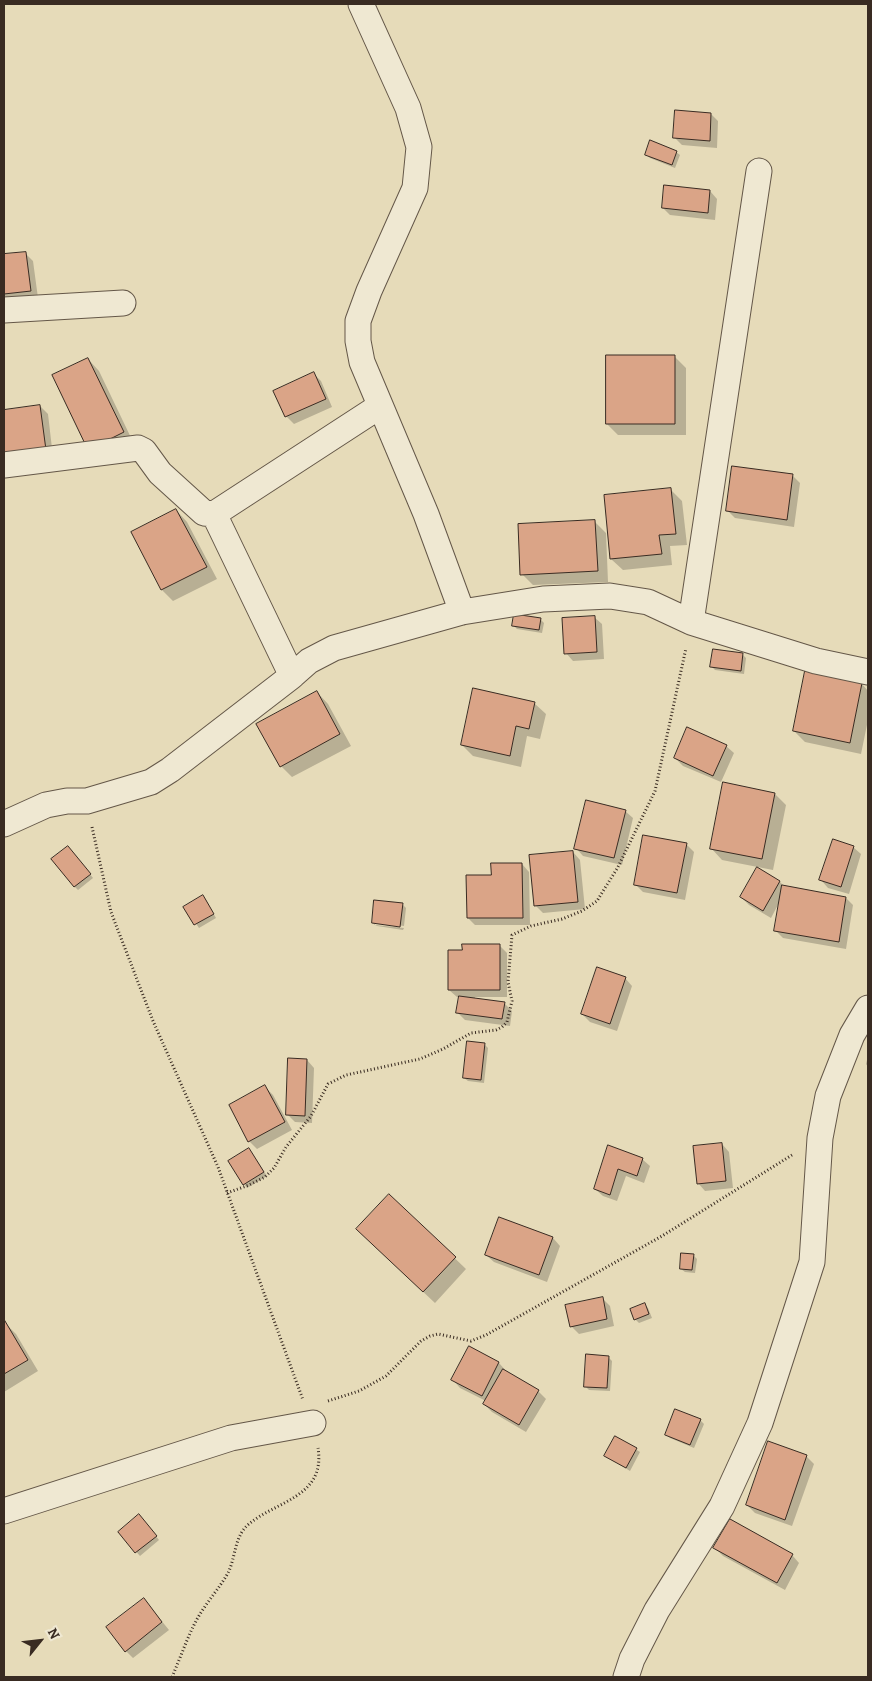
<!DOCTYPE html>
<html>
<head>
<meta charset="utf-8">
<style>
	body { margin:0 }
	#map { position:relative; width:872px; height:1681px; overflow:hidden; background:#e6dbb9; font-family:Alegreya,serif }
	canvas { display:block }
	.frame { position:absolute; inset:0; border:5px solid #392b22; pointer-events:none }
	.north { position:absolute; left:15px; top:1616px; width:50px; height:50px; -webkit-text-stroke:4px #efe8d2; paint-order:stroke; rotate:61deg; font-size:14px; font-weight:700; line-height:20px; text-align:center; color:#392b22 }
	.north::after { content:''; display:block; margin:auto; width:18px; height:22px; background:#392b22; clip-path:polygon(50% 0,100% 100%,50% 72%,0 100%) }
</style>
</head>
<body>
<div id="map">
<canvas width="872" height="1681"></canvas>
<div class="frame"></div>
<div class="north">N</div>
</div>
<script>
const c = document.querySelector('canvas').getContext('2d');
c.lineJoin = 'round';
function paint(path, color) { c.fillStyle = color; c.fill(path, 'evenodd'); }
function trace(path, color, width, dash) { c.strokeStyle = color; c.lineWidth = width; c.lineCap = dash ? 'butt' : 'round'; c.setLineDash(dash || []); c.stroke(path); }
paint(new Path2D(`
	M711 114 718 121 717 148 682 145 675 138Z
	M676 152 680 155 675 168 650 158 646 154Z
	M710 191 717 199 715 220 670 215 663 208Z
	M26 254 33 261 38 298 4 302V256Z
	M675 357 686 368V435H618L607 424Z
	M88 359 99 371 134 444 100 460Z
	M314 374 321 381 332 407 294 424 286 416 275 391Z
	M40 406 48 414 53 457 4 456V411Z
	M793 476 800 483 794 527 735 518 728 511Z
	M671 490 682 501 687 545 670 546 672 565 623 570 611 559Z
	M176 510 187 522 217 579 173 601 162 590 133 533Z
	M595 522 606 533 608 582 533 585 522 574Z
	M594 617 602 624 604 659 573 661 566 653Z
	M540 619 544 623 542 633 517 629 514 626Z
	M743 655 746 658 744 674 715 670 711 666Z
	M862 684 868 691V720L861 754 805 742 794 731Z
	M317 692 328 704 351 746 292 777 281 766Z
	M534 703 546 714 540 739 527 736 521 767 473 756 462 745Z
	M726 746 734 753 721 782 683 766 675 758Z
	M775 794 786 805 773 870 722 860 711 848Z
	M625 811 633 818 622 865 583 856 576 848Z
	M686 844 694 852 685 900 643 892 636 885Z
	M853 847 861 854 849 894 828 888 821 880Z
	M72 851 93 878 78 890 74 886Z
	M573 852 580 860 585 909 543 913 535 905Z
	M522 864 529 872 530 925H475L468 918 492 876Z
	M758 869 780 882 785 887 846 898 853 905 846 949 783 938 775 930 780 901 771 918 749 905 741 897Z
	M206 900 216 918 199 928 185 907Z
	M402 904 406 908 404 926 375 922V925L373 923Z
	M375 925 404 928 403 930 377 926Z
	M499 945 507 953V997H475V999L504 1003 512 1011 510 1026 465 1020 458 1013 460 997H457L449 990 463 951Z
	M625 978 632 986 617 1031 590 1022 582 1014Z
	M484 1044 488 1048 484 1083 468 1081 464 1078Z
	M868 1056V1067L866 1064Z
	M307 1060 314 1068 312 1123 295 1122 287 1114Z
	M265 1087 273 1095 292 1130 257 1149 249 1141Z
	M722 1144 729 1152 733 1188 705 1191 698 1183Z
	M609 1147 642 1159 650 1166 644 1183 626 1176 617 1201 603 1196 595 1189Z
	M249 1149 267 1176 247 1188 244 1184Z
	M389 1195 466 1269 435 1303 368 1240Z
	M500 1219 553 1238 560 1246 547 1282 494 1262 486 1255Z
	M693 1255 697 1259 695 1273 685 1272 681 1269Z
	M602 1298 610 1306 614 1326 579 1334 571 1326Z
	M645 1305 648 1308 652 1318 639 1323 635 1319Z
	M5 1323 16 1334 38 1371 4 1392V1324Z
	M608 1357 612 1361 610 1391 589 1390 585 1386Z
	M499 1363 506 1371 505 1372 538 1391 546 1399 526 1432 492 1412 484 1404 486 1401 460 1388 453 1380Z
	M700 1420 704 1424 694 1448 670 1438 666 1434Z
	M616 1437 640 1452 630 1471 606 1456Z
	M806 1456 814 1464 792 1526 755 1513 747 1505Z
	M143 1520 159 1540 140 1556 119 1532Z
	M715 1548 792 1555 799 1563 785 1590 723 1556Z
	M151 1608 169 1630 133 1658 126 1651Z`), '#0003');
const building = new Path2D(`
	M675 110 711 113 710 141 673 138Z
	M650 140 677 151 672 165 645 155Z
	M664 185 710 190 708 213 662 208Z
	M26 252 31 291 4 294V254Z
	M606 355H675V424H606Z
	M88 358 124 432 88 450 52 375Z
	M314 372 326 399 285 417 273 391Z
	M40 405 46 450 4 456V410Z
	M732 466 793 474 787 520 726 511Z
	M671 488 676 534 659 535 662 554 610 559 604 495Z
	M176 509 207 567 161 590 131 532Z
	M595 520 598 571 520 575 518 524Z
	M514 614 541 618 539 630 512 626Z
	M595 616 597 652 564 654 562 618Z
	M713 649 743 653 741 671 710 667Z
	M805 671 862 683 850 743 793 731Z
	M473 688 535 702 529 729 516 726 510 756 461 745Z
	M317 691 340 734 280 767 256 724Z
	M687 727 727 745 713 776 674 758Z
	M723 782 775 793 762 859 710 849Z
	M586 800 626 810 614 858 574 849Z
	M643 835 687 843 677 893 634 885Z
	M833 839 854 846 841 887 819 880Z
	M68 846 91 874 74 887 51 859Z
	M573 851 578 902 534 906 529 855Z
	M491 863H522L523 918H467L466 875H491Z
	M757 867 780 881 763 911 740 897Z
	M782 885 846 897 839 942 774 931Z
	M203 895 214 914 194 925 183 907Z
	M374 900 403 903 400 927 372 923Z
	M462 944H500V990H448V950H462Z
	M597 967 626 977 610 1024 581 1014Z
	M459 996 505 1002 502 1019 456 1013Z
	M467 1041 485 1043 481 1080 463 1078Z
	M288 1058 307 1059 305 1116 286 1115Z
	M265 1085 285 1122 248 1142 229 1105Z
	M722 1143 726 1181 697 1184 693 1146Z
	M608 1145 643 1158 637 1176 618 1169 610 1195 594 1189Z
	M249 1148 264 1172 243 1185 228 1161Z
	M389 1194 456 1257 423 1292 356 1229Z
	M499 1217 553 1237 539 1275 485 1255Z
	M681 1253 694 1254 692 1270 680 1269Z
	M603 1297 607 1319 570 1327 565 1305Z
	M645 1303 649 1314 634 1320 630 1309Z
	M5 1321 28 1360 4 1374V1322Z
	M469 1346 499 1362 482 1396 451 1380Z
	M586 1354 609 1356 607 1388 584 1387Z
	M503 1369 539 1390 519 1425 483 1404Z
	M675 1409 701 1419 690 1445 665 1435Z
	M615 1436 637 1448 626 1468 604 1456Z
	M768 1441 807 1455 785 1520 746 1505Z
	M139 1514 157 1536 135 1553 118 1532Z
	M730 1519 793 1554 777 1583 713 1548Z
	M144 1598 162 1622 125 1652 106 1627Z`);
paint(building, '#daa487');
trace(building, '#392b22', 1);
const street = new Path2D(`
	M361 4 408 108 419 147 415 188 369 291 358 321V341L362 362 426 514 462 612
	M4 310 123 303
	M4 465 138 448 144 451 160 473 204 513 214 514 380 406
	M214 514 292 676
	M691 622 759 171
	M4 824 46 805 67 801H87L151 782 170 770 292 676 309 661 334 648 462 612 543 599 610 596 648 602 691 622 816 661 868 672
	M4 1511 231 1438 313 1423
	M626 1677 632 1659 657 1610 722 1506 760 1423 812 1262 820 1138 828 1096 852 1035 868 1008`);
trace(street, '#645748', 27);
trace(new Path2D(`
	M92 827 111 912 153 1021 218 1167 303 1400
	M227 1193 249 1185 265 1177 274 1168 286 1147 311 1116 328 1084 346 1075 420 1059 443 1049 471 1033 496 1030 502 1027 507 1022 512 1001 508 982 512 935 531 926 562 919 582 911 597 901 618 867 655 791 686 648
	M328 1401 359 1391 386 1376 421 1341 430 1336 438 1334 471 1341 486 1335 662 1236 792 1155
	M172 1677C180 1659 187 1638 196 1621 205 1604 219 1589 228 1573 236 1557 234 1536 249 1524 276 1501 326 1497 318 1448`), '#392b22', 3, [1, 2.5]);
trace(street, '#efe8d2', 25);
</script>
</body>
</html>
